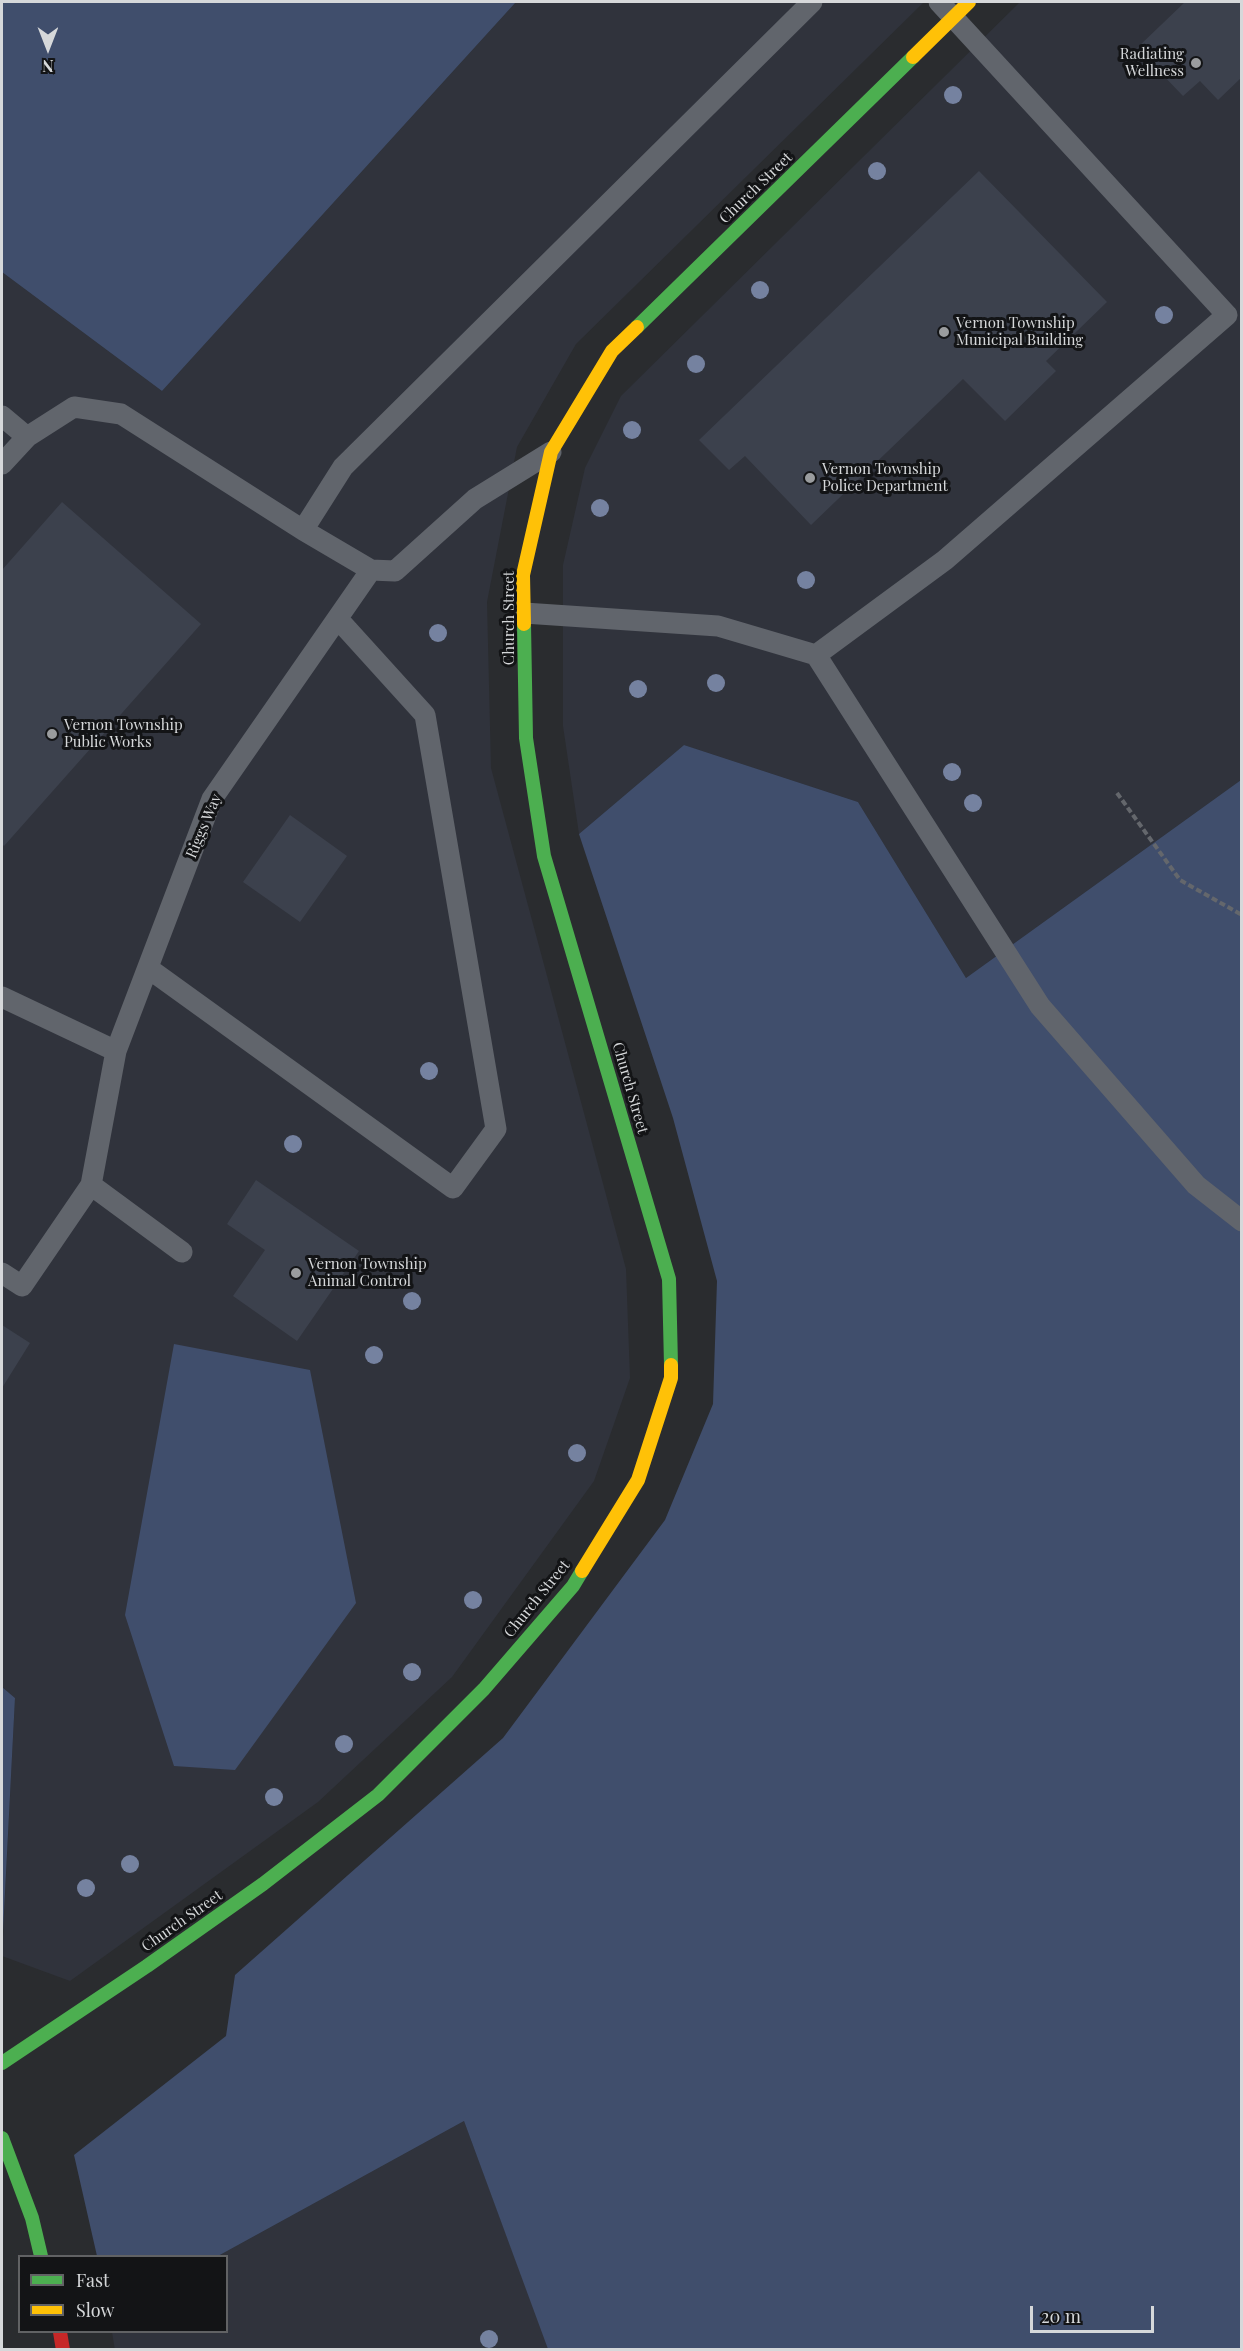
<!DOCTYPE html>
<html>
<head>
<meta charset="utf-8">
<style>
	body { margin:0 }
	#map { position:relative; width:1243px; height:2351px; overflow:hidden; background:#2a2c2f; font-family:"Playfair Display",serif }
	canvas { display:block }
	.frame { position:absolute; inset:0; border:3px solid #d6d8da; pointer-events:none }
	.legend { position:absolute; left:18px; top:2255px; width:210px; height:78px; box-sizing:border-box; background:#131416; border:2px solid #616264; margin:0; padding:8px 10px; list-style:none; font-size:18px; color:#d6d8da }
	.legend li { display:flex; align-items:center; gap:12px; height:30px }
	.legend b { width:30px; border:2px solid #616264 }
	.north { position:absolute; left:18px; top:18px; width:60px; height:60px; -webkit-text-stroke:4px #131416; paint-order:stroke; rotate:180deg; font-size:16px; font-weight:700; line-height:24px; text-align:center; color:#d6d8da }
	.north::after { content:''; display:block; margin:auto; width:21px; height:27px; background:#d6d8da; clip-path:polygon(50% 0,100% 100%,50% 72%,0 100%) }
	.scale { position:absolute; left:1030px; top:2306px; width:124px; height:27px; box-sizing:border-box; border:3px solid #d6d8da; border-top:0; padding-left:8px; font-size:18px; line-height:21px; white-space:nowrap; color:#d6d8da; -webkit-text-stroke:4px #131416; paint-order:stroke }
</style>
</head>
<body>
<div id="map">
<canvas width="1243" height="2351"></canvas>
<div class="frame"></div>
<ul class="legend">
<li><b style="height:8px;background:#4caf50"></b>Fast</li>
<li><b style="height:8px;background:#ffc107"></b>Slow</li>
</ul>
<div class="north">N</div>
<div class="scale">20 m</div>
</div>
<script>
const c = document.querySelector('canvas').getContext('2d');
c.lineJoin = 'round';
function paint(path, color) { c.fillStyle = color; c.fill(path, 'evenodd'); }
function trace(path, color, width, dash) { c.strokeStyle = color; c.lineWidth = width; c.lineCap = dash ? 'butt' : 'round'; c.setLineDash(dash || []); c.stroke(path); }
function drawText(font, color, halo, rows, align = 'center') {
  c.font = font + ' "Playfair Display",serif'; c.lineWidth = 6; c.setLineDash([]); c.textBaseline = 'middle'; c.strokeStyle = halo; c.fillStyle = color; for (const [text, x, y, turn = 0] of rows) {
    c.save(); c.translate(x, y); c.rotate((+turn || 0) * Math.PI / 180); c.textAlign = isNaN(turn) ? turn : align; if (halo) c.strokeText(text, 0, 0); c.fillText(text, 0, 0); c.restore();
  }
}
paint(new Path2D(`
	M516 2H924L576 344 517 447 487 602 491 768 626 1269 630 1378 594 1481 452 1677 318 1802 70 1981 2 1956 15 1698 2 1687V272L162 391Z
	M1020 2H1241V780L966 978 858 802 684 745 579 834 563 726V565L585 468 621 396Z
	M464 2121 549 2349 115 2350 112 2332H226V2256H218Z`), '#30333c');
paint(new Path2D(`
	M2 2H516L162 391 2 272Z
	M684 745 858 802 966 978 1241 780V2349H548L464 2121 218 2256H97L74 2155 226 2036 235 1975 503 1738 665 1520 713 1404 717 1281 673 1118 579 834Z
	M174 1344 310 1370 356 1603 235 1770 174 1766 125 1615Z
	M2 1687 15 1698 2 1951Z`), '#404e6c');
paint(new Path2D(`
	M1185 2H1242V77L1218 100 1200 81 1183 96 1137 48Z
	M979 171 1107 302 1046 361 1056 371 1005 421 963 379 811 525 745 456 729 470 699 440Z
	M62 502 201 624 4 846 2 844V570Z
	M290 815 347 856 300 922 243 882Z
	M256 1180 359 1251 297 1341 233 1296 265 1250 227 1224Z
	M2 1325 30 1343 2 1388Z`), '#3c414d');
trace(new Path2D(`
	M1117 793 1180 880 1242 915`), '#64676c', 4, [6, 3]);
trace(new Path2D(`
	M2 416 27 437
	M551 452 475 499 395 571 371 570 303 530 343 467 812 2
	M2 464 27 437 74 407 121 414 303 530
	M524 613 718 626 816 655 1040 1006 1196 1185 1242 1221
	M816 655 945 560 1227 315 939 2
	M148 968 453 1188 496 1129 425 715 338 619
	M2 997 116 1051
	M182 1252 91 1185 116 1051 212 799 371 570
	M2 1273 22 1286 91 1185`), '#61656c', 21);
trace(new Path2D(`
	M637 327 913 57
	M524 624 526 738 544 856 669 1279 671 1365
	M2 2063 147 1966 263 1884 378 1795 484 1689 573 1586 582 1571
	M2 2138 32 2218 41 2256`), '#4caf50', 14);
trace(new Path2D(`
	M913 57 969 2
	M524 624 523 575 551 452 612 351 637 327
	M582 1571 638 1480 671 1378V1365`), '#ffc107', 14);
trace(new Path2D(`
	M60 2332 63 2350`), '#c62828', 14);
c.fillStyle = '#7582a0';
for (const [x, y] of [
	[953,95],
	[877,171],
	[760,290],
	[1164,315],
	[696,364],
	[632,430],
	[600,508],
	[806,580],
	[438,633],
	[716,683],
	[638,689],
	[952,772],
	[973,803],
	[429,1071],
	[293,1144],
	[412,1301],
	[374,1355],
	[577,1453],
	[473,1600],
	[412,1672],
	[344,1744],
	[274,1797],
	[130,1864],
	[86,1888],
	[489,2339]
]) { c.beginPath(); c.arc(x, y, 9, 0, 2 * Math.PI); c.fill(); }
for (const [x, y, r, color] of [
	[1196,63,6,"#9a9c9e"],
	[944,332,6,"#9a9c9e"],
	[810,478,6,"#9a9c9e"],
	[52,734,6,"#9a9c9e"],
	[296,1273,6,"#9a9c9e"]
]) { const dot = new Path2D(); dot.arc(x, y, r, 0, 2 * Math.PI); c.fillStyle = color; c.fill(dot); trace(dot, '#131416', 2); }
drawText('15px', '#d6d8da', '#131416', [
	["Radiating",1184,54,"right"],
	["Wellness",1184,71,"right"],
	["Vernon Township",956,323],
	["Municipal Building",956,340],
	["Vernon Township",822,469],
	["Police Department",822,486],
	["Vernon Township",64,725],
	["Public Works",64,742],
	["Vernon Township",308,1264],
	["Animal Control",308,1281]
], 'left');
drawText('15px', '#d6d8da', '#131416', [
	["Church Street",756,188,-44],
	["Church Street",509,618,-90],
	["Riggs Way",204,826,-67],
	["Church Street",630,1088,74],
	["Church Street",537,1599,-51],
	["Church Street",182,1921,-35]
]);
</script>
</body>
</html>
